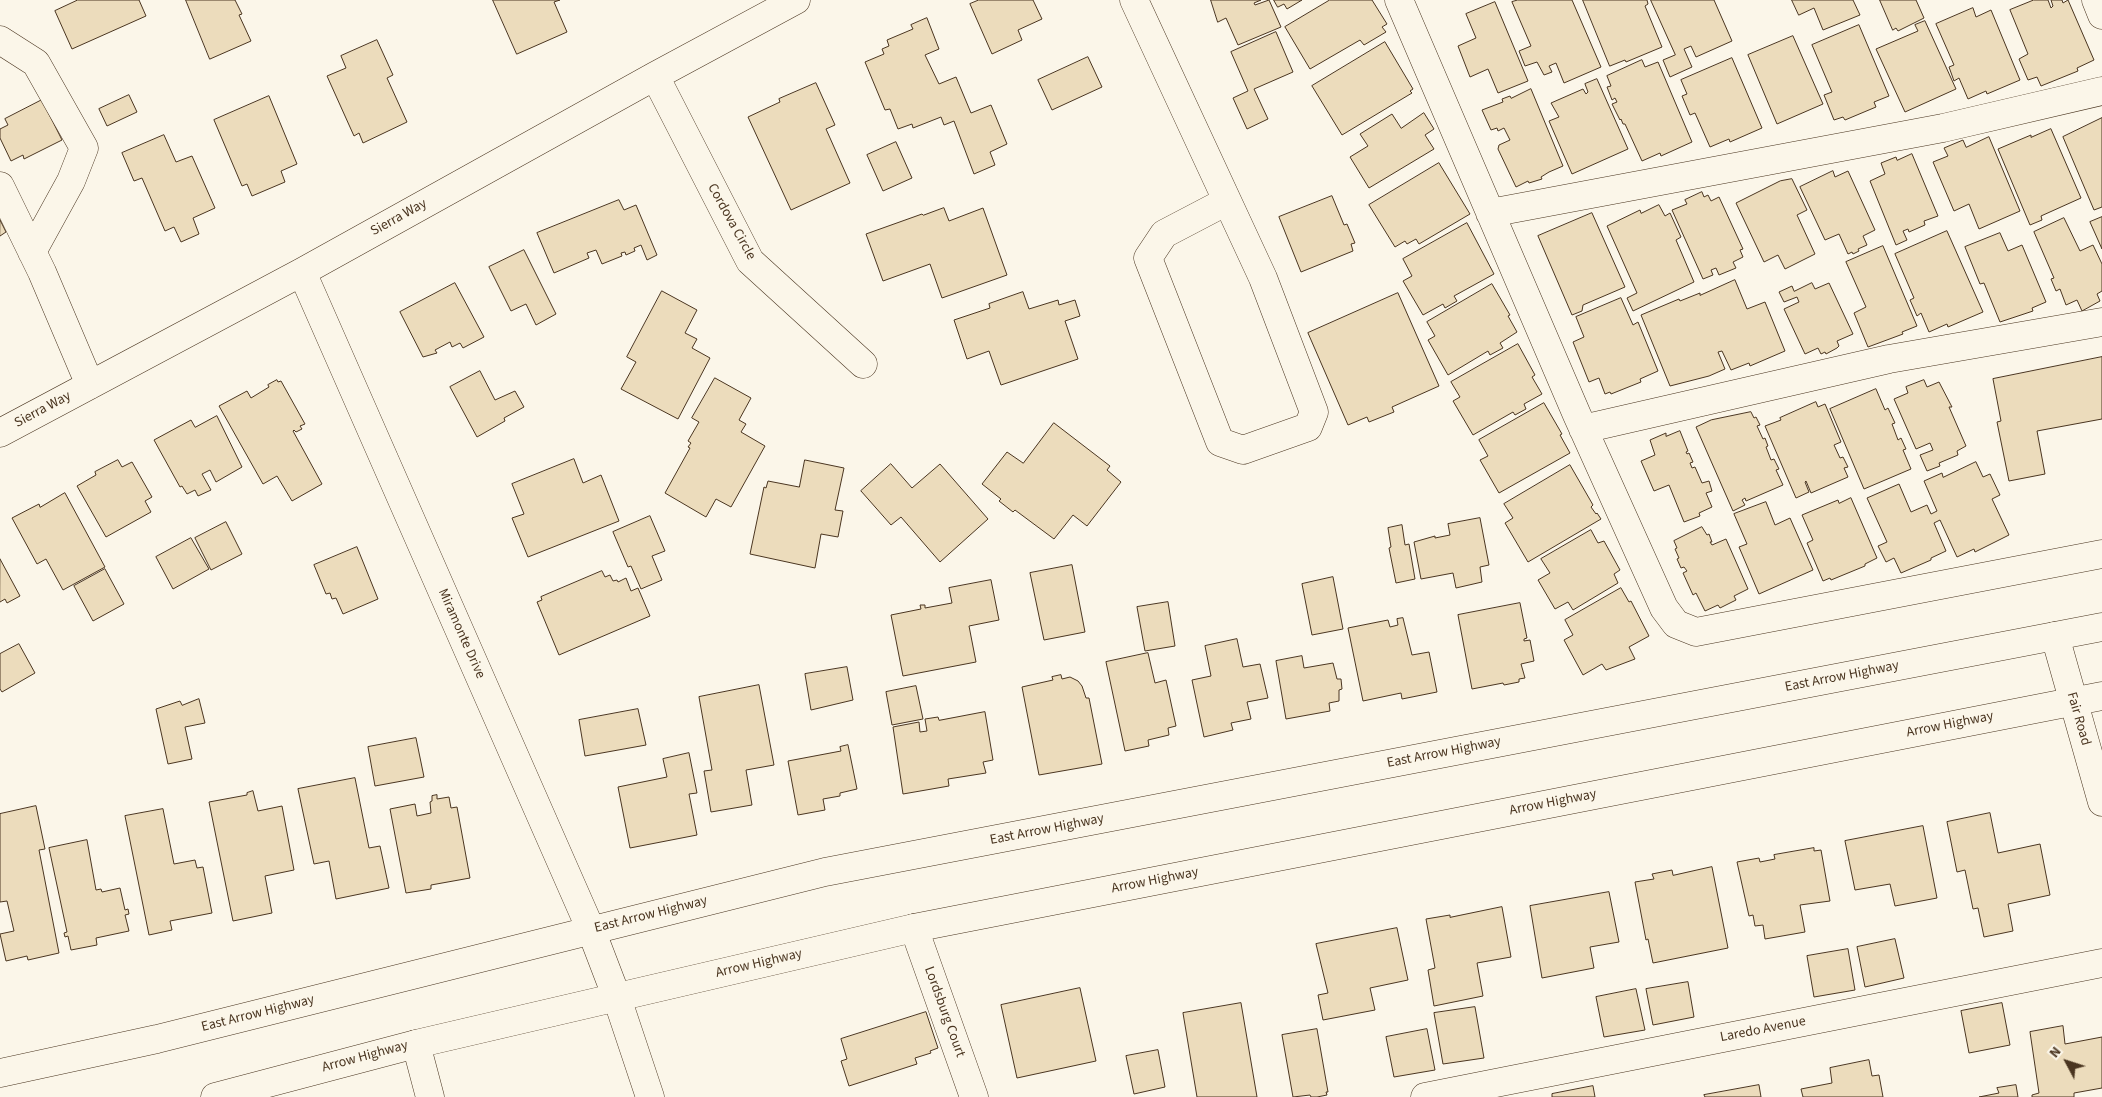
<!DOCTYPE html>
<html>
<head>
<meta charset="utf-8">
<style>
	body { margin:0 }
	#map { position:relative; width:2102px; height:1097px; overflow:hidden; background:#fbf6e9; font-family:"Source Sans 3",sans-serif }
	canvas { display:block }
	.north { position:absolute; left:2042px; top:1037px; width:50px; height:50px; -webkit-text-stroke:4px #fbf6e9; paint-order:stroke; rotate:310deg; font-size:14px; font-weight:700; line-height:20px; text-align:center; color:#4a3520 }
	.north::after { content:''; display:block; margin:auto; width:18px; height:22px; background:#4a3520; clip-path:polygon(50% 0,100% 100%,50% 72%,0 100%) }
</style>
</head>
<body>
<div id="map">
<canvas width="2102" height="1097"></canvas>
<div class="north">N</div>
</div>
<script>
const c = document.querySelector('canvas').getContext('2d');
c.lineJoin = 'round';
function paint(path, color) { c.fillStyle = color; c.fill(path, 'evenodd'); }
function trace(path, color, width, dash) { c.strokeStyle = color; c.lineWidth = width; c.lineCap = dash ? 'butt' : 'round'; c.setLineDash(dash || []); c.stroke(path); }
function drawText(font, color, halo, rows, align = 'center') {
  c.font = font + ' "Source Sans 3",sans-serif'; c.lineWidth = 4; c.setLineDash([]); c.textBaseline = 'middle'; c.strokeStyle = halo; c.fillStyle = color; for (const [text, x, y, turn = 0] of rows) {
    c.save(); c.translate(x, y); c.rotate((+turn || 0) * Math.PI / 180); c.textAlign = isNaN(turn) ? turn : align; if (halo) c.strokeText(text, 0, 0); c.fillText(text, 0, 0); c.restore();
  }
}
const building = new Path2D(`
	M78 0H139L146 16 72 49 55 11Z
	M186 0H235L242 14 239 15 251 41 210 59Z
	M493 0H560L554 2 567 32 517 54Z
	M979 0H1033L1042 19 1018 30 1022 40 992 54 970 4Z
	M1211 0H1261L1254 3 1255 5 1269 0 1281 27 1238 45 1226 18 1218 22Z
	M1274 0H1302L1287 9 1284 4 1278 7Z
	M1330 0H1372L1387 24 1382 27 1386 32 1364 45 1360 40 1310 69 1285 27Z
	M1518 0H1572L1601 67 1564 83 1556 63 1549 66 1552 72 1544 75 1537 62 1525 66 1519 51 1531 46 1512 2Z
	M1583 0H1647L1648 4 1645 6 1662 47 1626 62 1625 60 1610 66Z
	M1651 0H1714L1732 41 1696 57 1691 46 1684 49 1692 67 1670 77 1663 60 1675 55Z
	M1792 0H1853L1860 15 1823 30 1814 8 1799 15Z
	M1880 0H1916L1924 18 1898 31 1896 28 1893 30Z
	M2034 0H2048L2051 8 2053 6 2051 0H2062L2063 3 2068 0 2094 60 2077 68 2078 71 2041 86 2037 77 2028 80 2019 59 2028 54 2010 10Z
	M1495 2 1528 81 1498 93 1488 69 1470 77 1458 46 1476 38 1466 14Z
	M1973 8 1976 17 1991 10 2020 80 1987 94 1986 91 1968 99 1959 78 1954 81 1949 67 1954 65 1936 24Z
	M927 18 939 49 925 55 939 84 956 77 971 113 991 105 1007 144 990 152 995 165 974 174 954 121 944 125 941 117 913 128 912 124 898 129 890 109 885 110 865 62 884 54 882 49 889 46 887 40 913 29 911 25Z
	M1925 21 1956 89 1905 112 1876 49 1918 31 1915 25Z
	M1859 25 1889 96 1874 102 1876 107 1845 120 1843 117 1834 120 1824 95 1832 92 1812 45Z
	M1276 32 1293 72 1254 89 1268 119 1247 129 1233 98 1248 91 1231 52Z
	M1793 36 1823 104 1777 124 1748 55Z
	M377 40 393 75 387 78 407 122 363 143 359 133 354 136 327 76 346 68 341 56Z
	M1385 42 1413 89 1410 91 1412 93 1342 135 1312 86Z
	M1088 57 1102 87 1052 110 1038 80Z
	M1732 58 1762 128 1730 142 1729 139 1710 147 1695 113 1690 115 1682 96 1687 94 1681 80Z
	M1642 60 1645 67 1658 62 1692 142 1661 156 1660 153 1642 161 1625 124H1623L1621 119 1620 120 1612 104 1617 102 1615 98 1612 100 1607 87 1611 86 1607 76Z
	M1597 79 1628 149 1572 174 1549 121 1559 117 1551 103 1583 89 1586 94 1588 92 1585 84Z
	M816 83 835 125 826 129 850 183 791 210 748 117 780 102 779 99Z
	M1531 89 1563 166 1549 172 1541 177 1542 179 1529 183 1528 181 1516 187 1498 149 1499 145 1510 140 1504 128 1498 131 1497 128 1491 130 1482 110 1503 102 1502 99 1510 96 1511 98Z
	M129 95 137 112 107 126 99 109Z
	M269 96 297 164 281 171 285 182 252 196 247 184 242 186 214 120Z
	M42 100 62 140 24 159 23 155 11 161 0 138V129L8 125 5 119Z
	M1424 113 1434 129 1425 135 1434 149 1369 188 1350 157 1368 146 1360 134 1392 114 1401 128Z
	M2102 118V207L2094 210 2063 137Z
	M2051 129 2081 198 2041 216 2042 220 2030 225 1998 149 2031 135V137Z
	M164 135 176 162 192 156 215 208 193 218 199 234 181 242 174 227 165 231 142 178 134 181 122 153Z
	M1989 137 2020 211 1979 229 1969 204 1954 211 1933 162 1948 156 1944 148 1963 140 1966 147Z
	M896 142 912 178 883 191 867 155Z
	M1912 154 1938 216 1924 221 1925 225 1909 232 1908 229 1903 231 1907 240 1896 245 1870 181 1885 174 1881 163 1896 157 1897 160Z
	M1439 163 1470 214 1419 244 1416 239 1407 244 1405 241 1395 247 1369 205Z
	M1833 171 1835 177 1848 171 1875 230 1863 236 1867 245 1858 249 1859 251 1853 254 1852 252 1848 254 1839 234 1825 240 1800 187Z
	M1792 179 1807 210 1797 215 1815 254 1785 269 1778 255 1764 262 1736 203 1780 181Z
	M1702 192 1704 197 1708 195 1711 201 1719 197 1743 249 1740 250 1743 257 1733 262 1736 268 1719 275 1716 268 1711 270 1713 275 1703 279 1672 210 1687 204 1685 200Z
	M1332 196 1344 225 1347 224 1355 243 1351 244 1353 251 1301 272 1279 217Z
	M619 200 624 210 636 205 657 255 647 260 641 245 634 248 635 251 626 255 625 252 621 253 622 256 602 264 596 250 587 253 589 258 554 273 537 233Z
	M1659 205 1665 216 1670 213 1681 237 1676 240 1694 282 1633 311 1627 298 1637 293 1607 226 1640 210 1641 213Z
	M944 208 949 221 983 208 1007 275 942 298 930 264 883 281 866 234 922 214 923 215Z
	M1592 213 1625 287 1583 305 1582 311 1572 315 1538 236Z
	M2102 217V249L2090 222Z
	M2064 218 2080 251 2093 245 2102 264V291L2097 294 2100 301 2082 311 2077 300 2066 305 2060 289 2056 291 2051 279 2054 278 2034 232Z
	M0 220 6 232 0 236Z
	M1467 223 1494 274 1454 296 1457 301 1445 308 1443 304 1423 315 1403 281 1412 276 1403 259Z
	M1947 231 1983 312 1948 327 1947 324 1929 332 1921 313 1917 316 1910 300 1914 298 1895 254Z
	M2000 233 2008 251 2022 245 2046 302 2032 308 2033 311 2000 322 1984 283 1980 284 1965 247Z
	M1883 246 1917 326 1902 332 1903 334 1868 347 1854 313 1866 307 1846 262Z
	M524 250 556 314 536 325 526 304 511 311 489 267Z
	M1735 280 1747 309 1765 302 1785 351 1750 366 1749 363 1731 370 1722 351 1718 352 1725 369 1709 376 1670 386 1641 315 1679 299 1680 301 1700 293V295Z
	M455 283 484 337 463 348 460 343 452 347 450 342 435 350 437 353 423 357 400 312Z
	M1812 283 1815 289 1829 283 1853 334 1837 341 1839 346 1837 348 1826 354 1825 352 1821 354 1818 348 1805 354 1784 309 1799 302 1797 297 1784 302 1779 292 1792 286 1794 291Z
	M1492 284 1510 315 1508 316 1517 332 1500 343 1503 348 1490 355 1488 351 1448 375 1428 340 1435 336 1427 322Z
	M662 291 697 310 685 333 697 339 692 348 710 358 678 419 621 389 636 362 627 357Z
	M1023 292 1029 309 1058 300 1059 305 1075 300 1080 316 1065 321 1078 359 1001 385 989 351 967 359 954 320 990 308 989 304Z
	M1398 293 1439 386 1392 407 1394 412 1369 422 1367 417 1348 425 1308 333Z
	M1621 298 1633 325 1638 322 1658 371 1640 379 1641 382 1611 394 1610 392 1605 394 1599 378 1589 382 1573 342 1584 337 1576 317Z
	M1518 344 1535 375 1532 377 1542 394 1524 404 1526 409 1515 415 1513 412 1473 435 1453 401 1460 397 1451 382Z
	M2102 357V419L2037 431 2045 474 2009 481 1997 422 2001 421 1993 379Z
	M480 371 495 400 515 391 524 407 504 418 505 421 477 437 450 387Z
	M715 378 751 398 739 420 746 424 741 432 765 446 731 507 716 499 706 517 665 493 690 448 688 447 691 443 688 441 699 422 692 418Z
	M277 380 278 382 281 381 305 424 300 426 302 429 296 432 294 430 293 431 322 484 292 501 277 476 263 484 219 406 247 391 251 398 269 387 268 385Z
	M1924 380 1927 387 1939 382 1952 407H1949L1966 446 1957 451 1958 455 1939 463 1940 466 1927 471 1920 455 1933 450 1930 443 1916 449 1894 399 1908 393 1906 387Z
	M1876 389 1885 410 1888 408 1895 423 1892 424 1898 440 1901 438 1906 449 1903 450 1911 469 1864 489 1830 409Z
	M1816 402 1818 407 1825 404 1841 442 1834 445 1840 458 1843 457 1848 467 1844 468 1848 477 1811 493 1806 481 1805 482 1809 492 1796 498 1765 426 1781 420 1780 418Z
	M1544 403 1562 434 1560 435 1570 453 1499 493 1480 460 1488 456 1479 440Z
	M1751 412 1754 418 1756 417 1760 425 1757 426 1763 439 1765 438 1768 446 1766 447 1771 460 1774 459 1779 469 1776 470 1783 485 1746 501 1745 498 1742 500 1745 505 1733 511 1696 427 1711 420Z
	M217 416 242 467 216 482 210 470 202 474 211 490 198 496 195 490 187 494 182 486 180 487 154 440 191 420 195 427Z
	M1054 423 1110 466 1107 470 1121 482 1087 526 1073 515 1054 539 1015 510 1013 512 999 501 1001 499 982 484 1007 452 1023 463Z
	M1680 431 1688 451 1686 452 1687 454 1689 453 1693 462 1690 463 1692 468 1695 467 1702 483 1709 481 1712 491 1706 493 1712 507 1699 513 1700 516 1684 522 1669 485 1654 491 1641 461 1655 455 1650 440 1666 433V436Z
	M574 459 583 483 601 475 619 521 528 557 512 518 524 514 512 484Z
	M118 460 122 467 132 462 152 497 145 501 151 512 106 537 77 486 96 475 95 472Z
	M805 460 844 468 835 510 843 511 838 537 821 534 815 568 750 554 764 487 766 488 768 481 799 487Z
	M1976 462 1983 477 1990 474 2000 495 1992 499 2009 535 1975 552 1974 549 1957 557 1940 520 1934 523 1946 551 1931 558V560L1901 573 1894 558 1886 562 1878 546 1887 542 1867 498 1899 484 1911 512 1927 505 1931 514 1937 511 1924 481 1942 473 1943 477Z
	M891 464 912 488 940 464 988 519 940 562 901 517 891 525 861 491Z
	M1570 465 1593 505 1591 507 1596 514 1597 513 1601 519 1528 562 1505 523 1513 518 1504 504Z
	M65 493 105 567 63 590 46 559 37 564 12 518 39 504 40 507Z
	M1851 498 1877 558 1865 564V566L1831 580 1830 578 1823 581 1807 543 1813 540 1802 515 1838 500 1839 503Z
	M1766 502 1775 525 1790 518 1813 570 1759 594 1739 547 1747 544 1734 514Z
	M650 516 665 551 652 556 662 580 641 589 631 566 628 567 613 532Z
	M1480 518 1489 565 1480 567 1482 582 1456 588 1453 573 1421 579 1414 542 1435 536V538L1450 535 1448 524Z
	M226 522 242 554 211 570 195 538Z
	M1402 525 1405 545 1409 544 1415 579 1396 583 1389 548 1391 547 1388 528Z
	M1702 527 1707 535 1709 534 1712 542H1710L1712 545 1726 539 1748 589 1734 596 1736 600 1720 608 1718 605 1705 611 1696 593 1693 595 1683 573 1687 571 1684 567 1681 568 1677 559 1679 558 1675 549 1677 548 1674 541Z
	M1591 530 1598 543 1604 541 1620 570 1614 574 1618 583 1573 610 1568 602 1555 609 1538 580 1550 573 1541 559Z
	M191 538 209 569 173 589 156 557Z
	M357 547 378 599 343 614 336 598 332 599 330 593 326 594 314 565Z
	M0 559 20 596 7 603 5 599 0 602Z
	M1072 565 1085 632 1044 640 1030 573Z
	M105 569 124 604 93 621 74 586Z
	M602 571 605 577 610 575 613 581 617 580 618 582 626 578 631 591 638 588 650 616 559 655 537 602 542 600 541 597Z
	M1333 577 1343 629 1312 635 1302 584Z
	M991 580 999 620 969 626 976 662 903 676 891 615 921 609 920 605H925V608L952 603 949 588Z
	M1621 588 1629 602 1631 601 1649 636 1629 647 1635 659 1606 670 1602 664 1583 675 1564 640 1573 635 1565 620Z
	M1168 602 1175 646 1145 651 1137 607Z
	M1520 603 1527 638 1524 639V641L1530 640 1534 661 1521 664 1525 678 1519 679V682L1504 685 1503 683 1472 689 1458 615Z
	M1403 618 1412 655 1429 652 1437 692 1402 699 1401 693 1363 701 1348 628 1388 620 1390 627 1398 625 1397 619Z
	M1237 639 1243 667 1260 664 1268 698 1247 702 1251 719 1231 723 1233 730 1204 737 1192 680 1211 676 1205 646Z
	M19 644 35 673 2 692 0 689V654Z
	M1148 653 1155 683 1166 680 1176 726 1168 728 1169 735 1148 740 1149 746 1125 751 1106 662Z
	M1302 656 1304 668 1333 663 1337 679H1341L1342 689 1339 690V701L1329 703 1330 711 1286 719 1276 661Z
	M847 667 853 700 811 710 805 674Z
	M1061 675 1062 679 1070 677 1078 681 1082 686 1086 698H1089L1102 764 1039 775 1022 687 1053 680 1052 677Z
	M759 685 774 765 746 770 752 805 711 812 704 771 712 770 699 697Z
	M916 686 923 719 892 725 886 692Z
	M199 699 205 723 185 727 192 759 168 764 156 709 180 701 182 705Z
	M638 709 646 745 585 756 579 720Z
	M985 712 993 760 983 762 986 773 948 779 949 786 903 794 893 727 919 722 920 732 927 731 925 719 938 717 939 720Z
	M416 738 424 777 375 786 368 747Z
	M848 745 857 789 840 793V796L823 799 825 810 798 815 788 761 841 751 840 747Z
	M689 753 697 793 689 794 697 835 630 848 618 787 667 777 663 759Z
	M355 778 369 848 380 846 389 888 336 899 329 861 314 864 298 789Z
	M253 791 258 811 282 806 294 870 265 876 272 913 233 921 209 802 247 795V793Z
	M437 795V799L449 797 451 808 457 807 470 878 431 885V889L406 893 390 809 415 804 417 816 431 813 430 802 432 801V796Z
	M36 806 45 849 39 850 59 953 28 960 27 956 6 961 0 934 14 931 7 901 0 902V814Z
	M163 809 174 864 195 860 197 868 203 867 212 913 170 921 172 930 149 935 125 816Z
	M1990 813 1998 853 2040 844 2050 895 2008 904 2013 931 1984 937 1978 908 1973 909 1965 870 1957 872 1947 822Z
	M1923 826 1937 898 1895 906 1890 884 1855 890 1845 841Z
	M87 840 96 890 101 889 102 892 120 888 125 910 128 909 129 914 125 915 129 931 96 938 97 945 71 950 68 936 65 937 64 933 67 932 49 848Z
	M1814 848V851L1821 850 1830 901 1800 905 1805 932 1765 939 1763 925 1755 926 1753 915 1749 916 1737 862 1759 858 1760 862 1775 859 1774 855Z
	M1712 867 1728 948 1653 963 1648 939 1646 940 1635 882 1654 879 1652 874 1672 870 1673 875Z
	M1609 892 1619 942 1590 947 1594 968 1542 978 1530 906Z
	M1502 907 1511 957 1477 963 1483 996 1434 1006 1428 970 1435 968 1426 919 1450 915V917Z
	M1397 928 1408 980 1370 988 1375 1010 1323 1020 1318 995 1328 993 1316 944Z
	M1895 939 1904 978 1865 987 1857 947Z
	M1848 949 1855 990 1814 997 1807 956Z
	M1688 982 1694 1017 1653 1025 1646 989Z
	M1080 988 1096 1061 1017 1078 1001 1005Z
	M1636 989 1645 1030 1604 1037 1596 997Z
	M1241 1003 1257 1097H1197L1183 1013Z
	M2002 1003 2010 1045 1969 1053 1961 1011Z
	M1475 1007 1484 1058 1443 1064 1434 1013Z
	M926 1012 938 1048 930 1051 931 1053 915 1058 917 1064 849 1086 841 1061 847 1059 841 1039Z
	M2063 1026 2065 1044 2102 1037V1088L2074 1093V1097H2032V1095L2039 1093 2030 1032Z
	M1317 1029 1328 1092H1326L1327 1095 1317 1097H1311L1310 1095 1293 1097 1282 1035Z
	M1427 1029 1435 1070 1394 1077 1386 1037Z
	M1158 1050 1165 1087 1134 1094 1126 1056Z
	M1869 1060 1872 1076 1879 1075 1883 1097H1803L1801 1089 1832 1083 1830 1068Z
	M1759 1085 1761 1097H1705L1704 1095Z
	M2016 1085 2018 1097H1979L1999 1093 1997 1088Z
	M1593 1086 1595 1097H1552V1094Z`);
paint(building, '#ecdcbc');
trace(building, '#4a3520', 1);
const minor = new Path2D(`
	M1134 0 1263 278 1314 412 1308 427 1243 450 1220 442 1148 258 1164 234 1227 201
	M1399 0 1577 415 1664 608 1676 624 1696 632 2102 554
	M2096 0 2102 15
	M0 40 36 63 84 148 71 181 32 252
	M655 76 750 261 863 364
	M0 186 42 272 90 385
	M1490 213 1943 128 2102 91
	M302 272 591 930 617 998 650 1097
	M1583 429 1889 359 2102 322
	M0 433 302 272 655 76 796 0
	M2055 636 2102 802
	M914 928 974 1097
	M416 1044 430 1097
	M1425 1097 2102 963`);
const major = new Path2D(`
	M0 1073 157 1039 825 872 2102 627
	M215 1097 416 1044 914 928 2102 696`);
trace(minor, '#4a3520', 29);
trace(major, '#4a3520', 29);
trace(minor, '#fbf6e9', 28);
trace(major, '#fbf6e9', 28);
drawText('14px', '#4a3520', '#fbf6e9', [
	["Sierra Way",399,218,-29],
	["Cordova Circle",731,222,61],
	["Sierra Way",43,410,-28],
	["Miramonte Drive",461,634,66],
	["East Arrow Highway",1842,677,-11],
	["Fair Road",2078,719,74],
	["Arrow Highway",1950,725,-11],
	["East Arrow Highway",1444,753,-11],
	["Arrow Highway",1553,803,-11],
	["East Arrow Highway",1047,830,-11],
	["Arrow Highway",1155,881,-11],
	["East Arrow Highway",651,915,-14],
	["Arrow Highway",759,964,-13],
	["Lordsburg Court",944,1012,70],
	["East Arrow Highway",258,1014,-14],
	["Laredo Avenue",1763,1030,-11],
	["Arrow Highway",365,1057,-15]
]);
</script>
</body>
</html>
